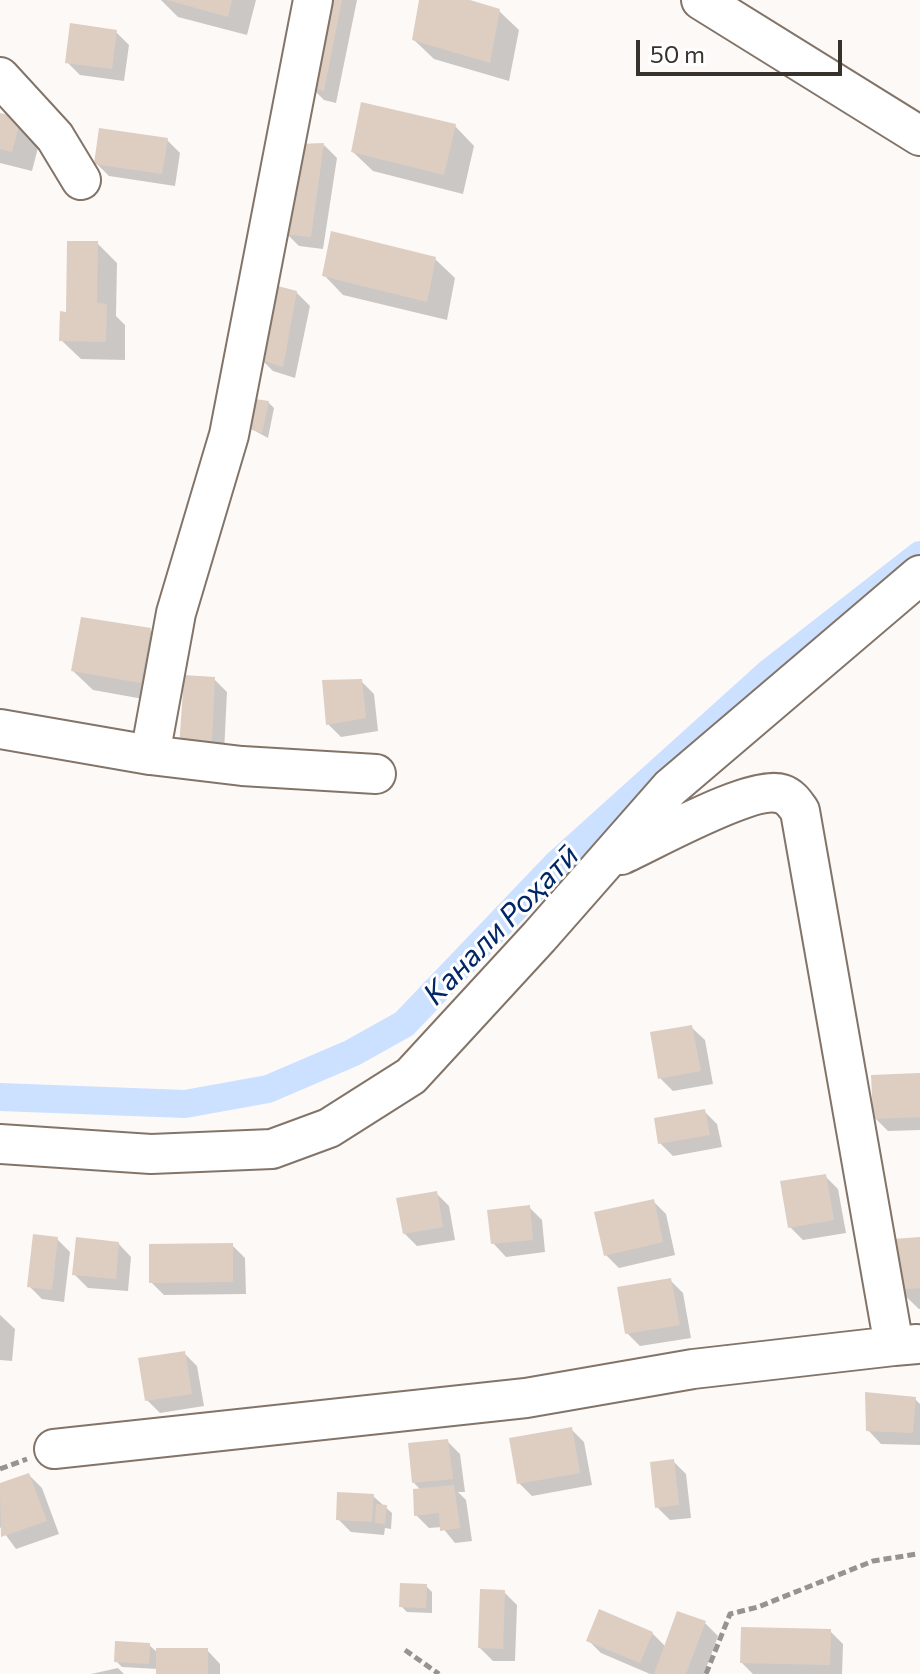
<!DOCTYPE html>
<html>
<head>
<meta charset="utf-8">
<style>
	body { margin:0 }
	#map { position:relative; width:920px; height:1674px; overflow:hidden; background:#fdf9f7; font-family:Commissioner,sans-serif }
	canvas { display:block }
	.scale { position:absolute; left:636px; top:40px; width:206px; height:36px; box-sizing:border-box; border:4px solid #38322d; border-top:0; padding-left:10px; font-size:24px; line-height:28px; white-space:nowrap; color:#38322d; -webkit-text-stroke:6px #fff; paint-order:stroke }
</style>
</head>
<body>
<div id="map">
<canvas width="920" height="1674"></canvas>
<div class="scale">50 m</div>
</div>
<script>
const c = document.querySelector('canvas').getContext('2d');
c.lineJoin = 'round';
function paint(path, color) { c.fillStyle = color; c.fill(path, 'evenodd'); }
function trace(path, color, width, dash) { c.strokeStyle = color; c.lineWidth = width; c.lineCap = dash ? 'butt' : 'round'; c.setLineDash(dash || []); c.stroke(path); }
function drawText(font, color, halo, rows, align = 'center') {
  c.font = font + ' Commissioner,sans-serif'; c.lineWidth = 6; c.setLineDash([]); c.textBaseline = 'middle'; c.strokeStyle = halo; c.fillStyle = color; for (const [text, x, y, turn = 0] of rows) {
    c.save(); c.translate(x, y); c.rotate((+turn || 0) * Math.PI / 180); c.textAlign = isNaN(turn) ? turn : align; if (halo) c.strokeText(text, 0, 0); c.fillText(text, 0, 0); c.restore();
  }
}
paint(new Path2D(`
	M161 0H256L247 35 178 17Z
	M327 0H357L336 103 324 100 311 87Z
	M421 0H463L499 11 519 30 509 81 434 59 414 40Z
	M116 32 129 45 124 81 80 75 67 62Z
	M0 115 20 120 40 140 32 171 0 163Z
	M455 126 474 146 463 194 373 171 353 152Z
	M167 140 180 153 175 186 109 176 96 163Z
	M324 145 337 158 323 249 299 246 286 233Z
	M97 243 117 263 116 316 125 325V360L81 359 61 340 68 314Z
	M435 259 455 278 447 320 343 295 324 275Z
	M296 292 310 306 295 378 273 371 260 358Z
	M268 402 274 408 268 438 246 426Z
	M150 630 169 650 160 702 93 690 73 671Z
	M214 679 227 692 224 753 193 760Z
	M361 681 374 694 378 731 341 737 328 724Z
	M691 1027 705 1040 713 1084 673 1091 660 1078Z
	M920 1075V1130L888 1131 875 1118Z
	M704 1111 717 1124 722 1147 673 1156 660 1143Z
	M825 1176 838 1189 846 1233 803 1240 790 1227Z
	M436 1193 449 1206 455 1240 417 1246 404 1233Z
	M653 1201 666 1214 675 1255 619 1268 606 1255Z
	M529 1207 542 1220 545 1252 506 1257 493 1243Z
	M57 1239 70 1252 64 1302 42 1299 29 1286Z
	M920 1239V1309H919L899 1290Z
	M118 1243 131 1257 128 1291 88 1288 75 1275Z
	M232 1245 245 1258 246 1294 164 1295 151 1282Z
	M670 1280 683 1293 691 1338 640 1346 627 1333Z
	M0 1315 15 1329 12 1361 0 1360Z
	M184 1353 197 1366 204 1406 160 1413 147 1400Z
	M915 1399 920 1404V1445L881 1444 868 1430Z
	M571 1429 584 1442 592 1485 532 1496 519 1483Z
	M447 1441 460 1454 465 1492H458L466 1500 472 1541 455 1543 442 1527 429 1528 416 1515 421 1490 414 1483Z
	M673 1461 686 1474 691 1518 670 1520 657 1507Z
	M29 1475 42 1488 59 1534 16 1549 0 1527V1485Z
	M373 1496 392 1513 391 1529 385 1528 384 1535 351 1532 338 1519Z
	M426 1586 432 1592V1613L407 1612 401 1606Z
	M504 1592 517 1605 515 1661H493L480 1648Z
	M705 1623 718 1636 704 1674H650L601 1653 588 1640 652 1633 666 1647Z
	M830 1631 843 1644 842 1674H753L742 1663Z
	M149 1645 158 1653 207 1650 220 1664V1674H158V1669L122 1667 116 1661Z
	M118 1668 124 1674H91Z`), '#0003');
trace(new Path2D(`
	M0 1097 185 1104 268 1089 352 1053 404 1024 557 864 770 672 920 555`), '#cce0ff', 28);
paint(new Path2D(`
	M167 0H232L228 17Z
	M325 0H342L324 91 309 87Z
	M419 0H470L500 9 490 63 412 40Z
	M70 23 117 30 112 69 65 63Z
	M361 102 456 124 444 175 351 152Z
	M0 113 21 118 12 152 0 149Z
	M99 128 168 138 162 174 94 164Z
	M324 143 311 237 284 234 297 144Z
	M331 231 436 257 427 302 322 276Z
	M67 241H98L97 303 107 304 106 342 59 341 60 311 66 312Z
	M274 285 297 291 283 367 258 359Z
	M248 398 269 401 262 433 244 427Z
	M81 617 151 628 141 683 71 671Z
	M184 675 215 677 212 741 179 748Z
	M362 679 366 718 326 725 322 680Z
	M692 1025 701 1071 658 1079 650 1032Z
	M920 1073V1117L873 1119 871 1075Z
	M705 1109 710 1135 658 1144 654 1118Z
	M826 1174 834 1220 788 1228 780 1181Z
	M437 1191 443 1227 403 1234 396 1198Z
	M654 1199 663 1242 604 1256 594 1212Z
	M530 1205 533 1240 491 1244 487 1210Z
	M33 1234 58 1237 52 1290 27 1287Z
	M76 1237 119 1242 116 1279 72 1275Z
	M920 1237V1288L897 1290 893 1239Z
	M233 1243V1282L149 1283V1244Z
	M671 1278 680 1325 625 1334 617 1287Z
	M185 1351 192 1394 145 1401 138 1358Z
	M865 1392 916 1397 913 1433 866 1431Z
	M572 1427 580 1473 517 1484 509 1438Z
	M448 1439 453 1479 412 1483 408 1443Z
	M674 1459 679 1505 655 1508 650 1462Z
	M29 1473 47 1521 1 1537 0 1483Z
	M454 1485 460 1528 440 1531 439 1513 414 1516 413 1489Z
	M337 1492 374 1494 372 1522 336 1520Z
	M376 1504 387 1505 385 1524 375 1523Z
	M400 1583 427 1584 426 1608 399 1607Z
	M480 1589 505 1590 503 1649 478 1648Z
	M599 1609 653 1632 640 1663 586 1641Z
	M677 1611 706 1621 686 1674H654Z
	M741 1627 831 1629 830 1665 740 1663Z
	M115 1641 150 1643 149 1664 114 1662Z
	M156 1648H208V1674H156Z`), '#decec1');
const minor = new Path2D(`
	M701 0 920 136
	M0 77 55 137 81 180
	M0 729 150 755 242 766 376 774
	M150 755 176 613 229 435 313 0
	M621 855C653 841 752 784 782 794 791 797 795 804 800 811L894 1346 917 1344
	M0 1144 151 1154 272 1149 329 1128 411 1076 539 937 670 788 920 575
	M54 1449 526 1398 693 1369 894 1346`);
trace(minor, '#827468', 42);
trace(new Path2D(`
	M0 1469 27 1459
	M405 1650 439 1674
	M706 1674 730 1614 758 1607 873 1561 917 1554`), '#98938f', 5, [8, 4]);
trace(minor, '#fff', 38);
drawText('italic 30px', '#002766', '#fff', [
	["Канали Роҳатӣ",501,925,-46]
]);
</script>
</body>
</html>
